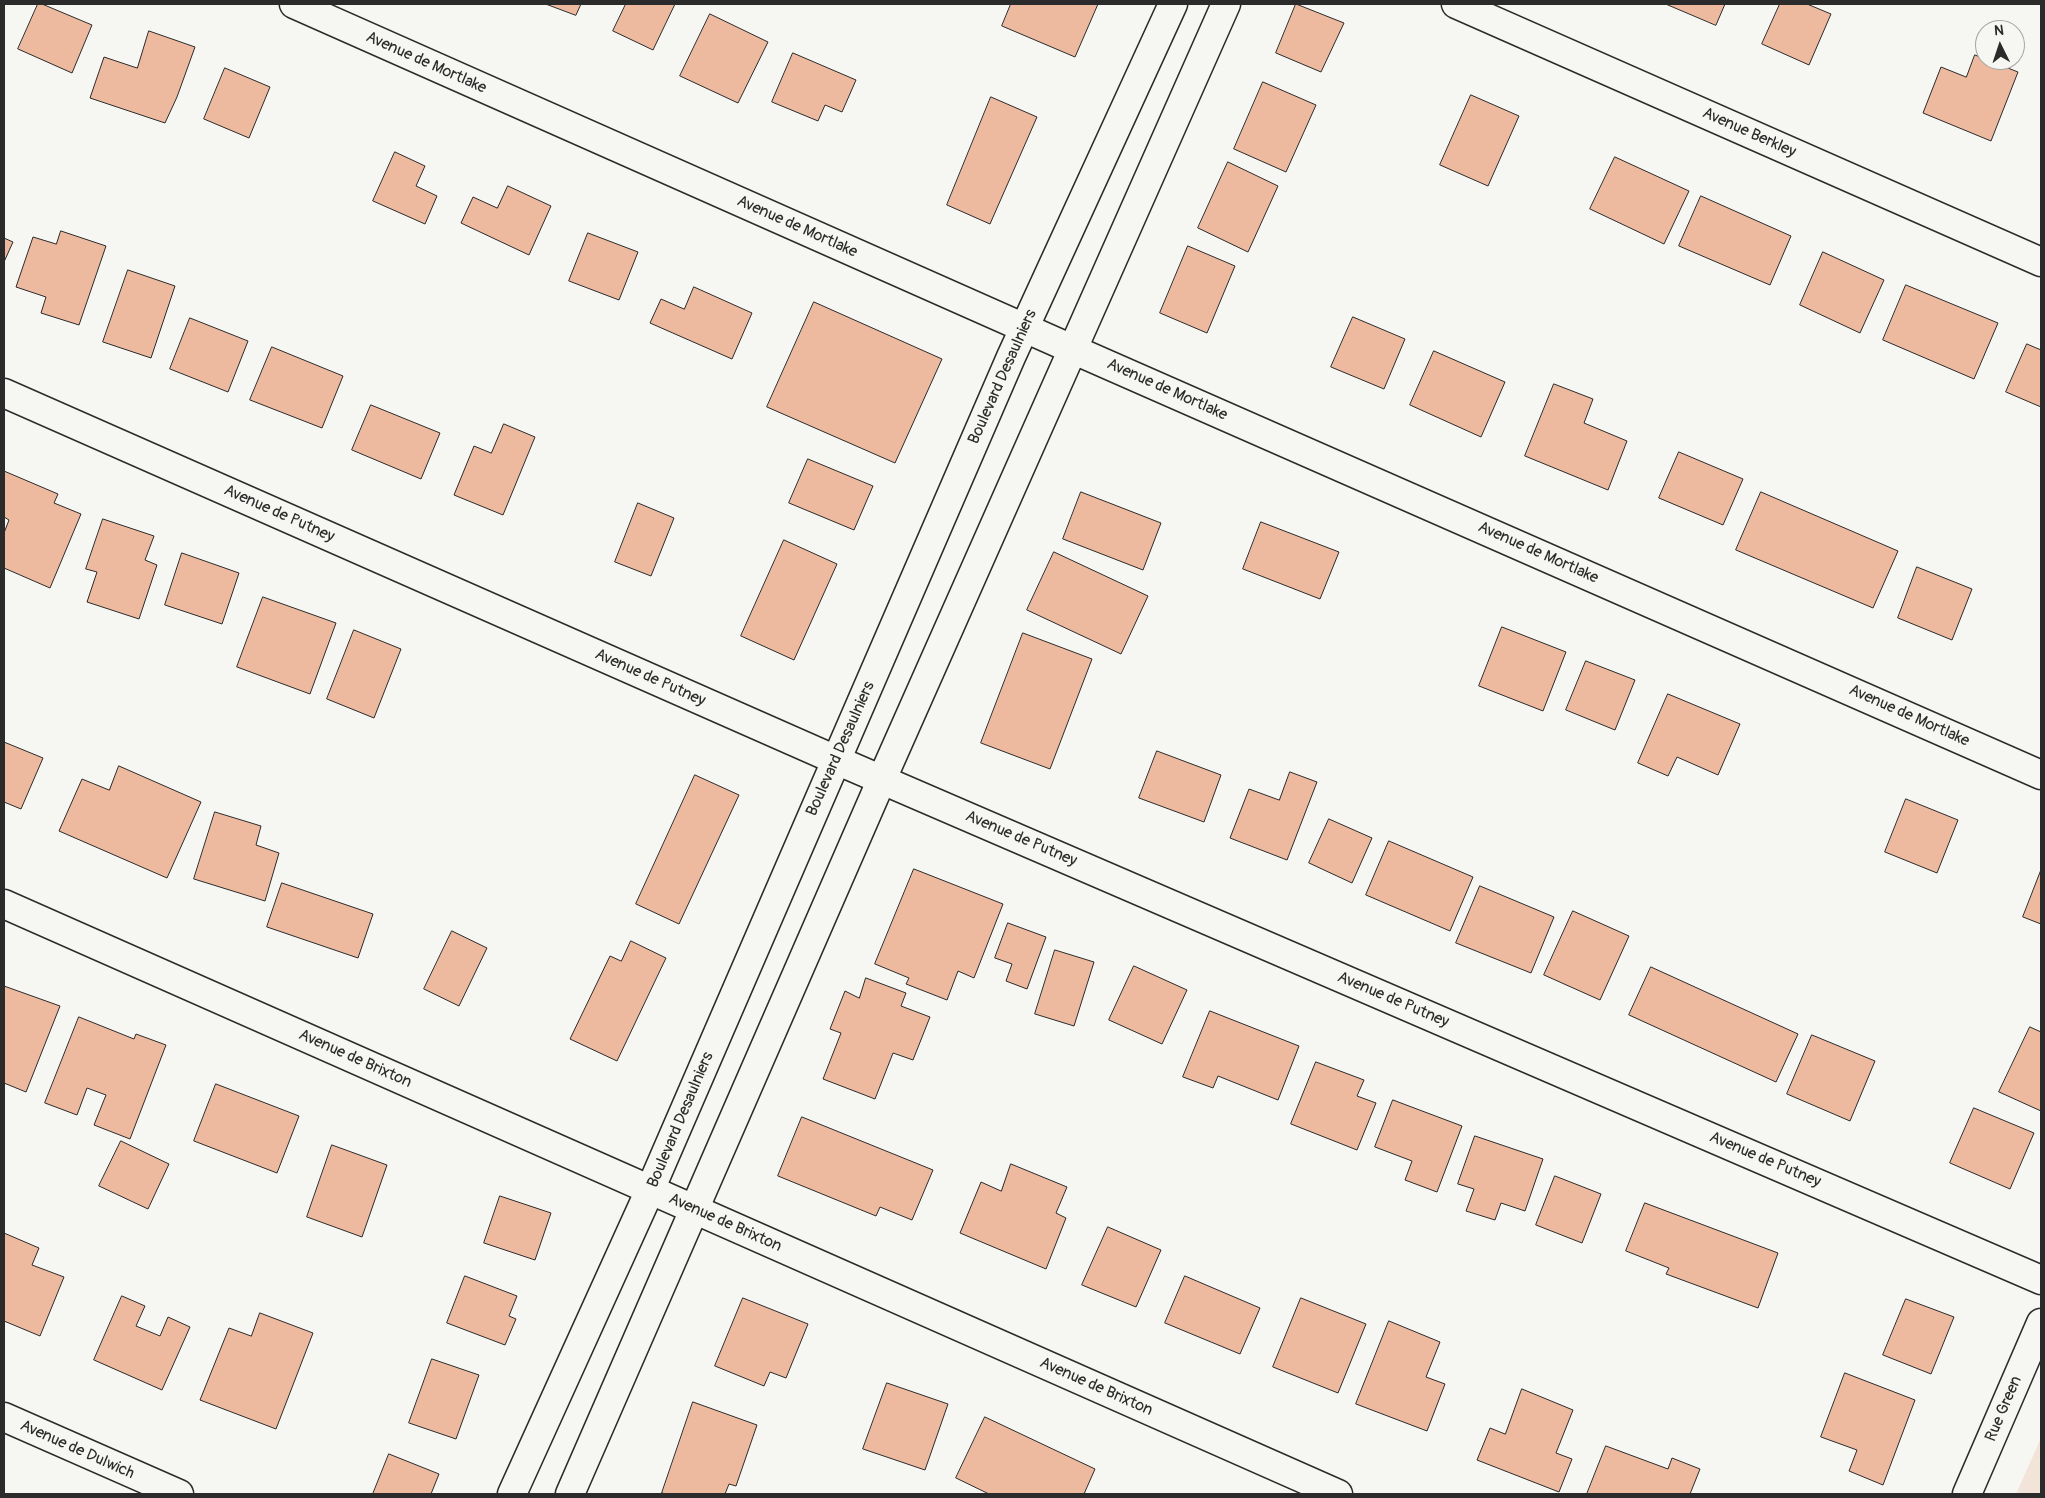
<!DOCTYPE html>
<html>
<head>
<meta charset="utf-8">
<style>
	body { margin:0 }
	#map { position:relative; width:2045px; height:1498px; overflow:hidden; background:#f6f6f2; font-family:Pangolin,sans-serif }
	canvas { display:block }
	.frame { position:absolute; inset:0; border:5px solid #2b2b2b; pointer-events:none }
	.north { position:absolute; left:1975px; top:20px; width:50px; height:50px; box-sizing:border-box; background:#f6f6f2; border:1px solid #a5a5a2; border-radius:50%; rotate:356deg; font-size:14px; font-weight:700; line-height:20px; text-align:center; color:#2b2b2b }
	.north::after { content:''; display:block; margin:auto; width:18px; height:22px; background:#2b2b2b; clip-path:polygon(50% 0,100% 100%,50% 72%,0 100%) }
</style>
</head>
<body>
<div id="map">
<canvas width="2045" height="1498"></canvas>
<div class="frame"></div>
<div class="north">N</div>
</div>
<script>
const c = document.querySelector('canvas').getContext('2d');
c.lineJoin = 'round';
function paint(path, color) { c.fillStyle = color; c.fill(path, 'evenodd'); }
function trace(path, color, width, dash) { c.strokeStyle = color; c.lineWidth = width; c.lineCap = dash ? 'butt' : 'round'; c.setLineDash(dash || []); c.stroke(path); }
function drawText(font, color, halo, rows, align = 'center') {
  c.font = font + ' Pangolin,sans-serif'; c.lineWidth = 5; c.setLineDash([]); c.textBaseline = 'middle'; c.strokeStyle = halo; c.fillStyle = color; for (const [text, x, y, turn = 0] of rows) {
    c.save(); c.translate(x, y); c.rotate((+turn || 0) * Math.PI / 180); c.textAlign = isNaN(turn) ? turn : align; if (halo) c.strokeText(text, 0, 0); c.fillText(text, 0, 0); c.restore();
  }
}
paint(new Path2D(`
	M2041 1438V1494H2016Z`), '#f3e4d9');
const building = new Path2D(`
	M38 4H42L92 25 72 73 18 49Z
	M546 4H581L576 15Z
	M626 4H675L653 50 613 31Z
	M1011 4H1098L1075 57 1002 26Z
	M1296 4 1344 23 1321 72 1276 53Z
	M1666 4H1725L1716 25Z
	M1780 4H1807L1831 14 1809 65 1762 44Z
	M710 14 768 42 738 103 680 76Z
	M149 31 195 47 177 97 165 123 90 98 104 57 137 68Z
	M793 53 856 80 842 112 825 105 818 121 772 102Z
	M1975 55 2018 72 1991 141 1923 113 1941 67 1966 77Z
	M225 68 270 87 249 138 204 119Z
	M1263 82 1316 105 1286 172 1234 149Z
	M1471 95 1519 116 1488 186 1440 165Z
	M991 97 1037 117 990 224 947 205Z
	M395 152 425 166 416 186 437 196 425 224 373 201Z
	M1615 157 1689 191 1664 244 1590 209Z
	M1228 162 1278 186 1248 252 1198 228Z
	M508 186 551 206 529 255 461 223 473 197 497 208Z
	M1701 196 1791 236 1770 285 1679 246Z
	M61 231 106 246 79 325 41 313 46 297 16 287 33 237 56 244Z
	M588 233 638 252 619 300 569 281Z
	M4 238 13 242 4 262Z
	M1188 246 1235 266 1207 333 1160 313Z
	M1823 252 1884 280 1860 333 1800 305Z
	M128 270 175 286 151 358 103 342Z
	M1906 285 1998 323 1974 379 1883 340Z
	M694 287 752 313 732 359 650 323 661 299 684 309Z
	M814 302 942 359 895 463 767 407Z
	M1353 317 1405 339 1384 389 1331 367Z
	M190 318 248 341 228 392 170 369Z
	M2027 344 2041 350V407L2006 392Z
	M272 347 343 376 322 428 250 400Z
	M1434 351 1505 382 1481 437 1410 405Z
	M1554 384 1593 399 1584 423 1627 441 1608 490 1525 456Z
	M371 405 440 433 421 479 352 450Z
	M504 424 535 437 503 515 454 495 474 446 491 453Z
	M1679 452 1743 479 1723 525 1659 498Z
	M808 459 873 486 854 530 789 503Z
	M4 471 58 494 54 503 81 514 50 588 4 568V533L9 520 4 517Z
	M1081 492 1161 523 1143 570 1063 539Z
	M1761 492 1898 551 1873 608 1736 550Z
	M638 503 674 518 651 576 615 562Z
	M103 519 154 536 145 560 157 565 139 619 87 602 97 572 86 569Z
	M1261 522 1339 552 1320 599 1243 569Z
	M784 540 837 564 794 660 741 636Z
	M1054 552 1148 596 1121 654 1027 610Z
	M182 553 239 573 222 624 165 605Z
	M1917 567 1972 589 1952 640 1898 618Z
	M263 597 336 623 310 694 237 667Z
	M1502 627 1566 652 1543 711 1479 686Z
	M354 630 401 649 374 718 327 699Z
	M1023 633 1092 659 1050 769 981 743Z
	M1586 661 1635 680 1615 730 1566 710Z
	M1668 694 1740 724 1718 775 1677 757 1668 776 1638 763Z
	M4 742 43 758 21 809 4 802Z
	M1157 751 1221 775 1204 822 1139 798Z
	M119 766 201 802 167 878 59 831 82 779 109 790Z
	M1290 772 1317 782 1287 860 1230 838 1249 789 1279 800Z
	M695 775 739 795 679 924 636 904Z
	M1906 799 1958 820 1937 873 1885 852Z
	M215 812 261 826 256 845 279 853 265 901 194 879Z
	M1329 819 1372 838 1352 883 1309 863Z
	M1389 841 1473 877 1450 931 1366 895Z
	M914 869 1003 904 974 978 958 971 947 1000 906 984 909 978 875 964Z
	M2041 870V924L2023 917Z
	M282 883 373 914 358 958 267 927Z
	M1480 886 1554 917 1531 973 1456 943Z
	M1573 911 1629 936 1600 1000 1544 975Z
	M1008 923 1046 937 1027 989 1006 981 1012 964 995 958Z
	M452 931 487 948 459 1006 424 989Z
	M631 941 666 958 617 1061 570 1039 610 956 621 961Z
	M1055 950 1094 962 1074 1026 1035 1014Z
	M1134 966 1187 990 1162 1044 1109 1020Z
	M1651 967 1798 1034 1776 1082 1629 1015Z
	M866 978 906 993 901 1006 930 1017 913 1060 893 1053 875 1099 823 1079 841 1033 830 1029 845 991 859 998Z
	M4 986 60 1006 26 1092 4 1083Z
	M1210 1011 1299 1046 1278 1100 1218 1076 1213 1088 1183 1077Z
	M79 1017 134 1039 136 1034 166 1045 130 1139 94 1125 106 1095 87 1088 77 1115 45 1103Z
	M2030 1027 2041 1032V1111L1999 1092Z
	M1812 1035 1875 1061 1850 1121 1787 1094Z
	M1316 1062 1364 1080 1357 1096 1376 1103 1357 1150 1291 1124Z
	M216 1084 299 1116 277 1173 194 1141Z
	M1393 1100 1462 1126 1437 1192 1405 1180 1412 1161 1375 1147Z
	M1974 1108 2034 1133 2010 1189 1950 1163Z
	M802 1117 933 1170 912 1220 880 1207 876 1216 778 1176Z
	M1475 1136 1543 1159 1525 1211 1501 1203 1495 1220 1466 1211 1474 1189 1458 1184Z
	M121 1141 169 1164 148 1209 99 1186Z
	M332 1145 387 1165 362 1237 307 1217Z
	M1011 1164 1067 1187 1056 1213 1066 1218 1046 1269 960 1233 981 1182 1001 1191Z
	M1555 1176 1601 1194 1582 1243 1536 1225Z
	M500 1196 551 1213 535 1260 484 1243Z
	M1645 1203 1778 1253 1758 1308 1666 1274 1669 1268 1626 1251Z
	M1108 1227 1161 1250 1136 1307 1082 1285Z
	M4 1233 39 1248 32 1265 64 1277 40 1336 4 1321Z
	M465 1276 517 1296 509 1316 516 1319 505 1345 447 1323Z
	M1185 1276 1260 1308 1240 1354 1165 1323Z
	M122 1296 145 1306 136 1326 160 1336 168 1317 190 1327 162 1390 94 1360Z
	M743 1298 808 1324 786 1378 770 1372 764 1386 715 1366Z
	M1301 1298 1366 1324 1338 1393 1273 1367Z
	M1906 1299 1954 1317 1931 1374 1883 1355Z
	M260 1313 313 1333 276 1429 200 1400 229 1328 251 1336Z
	M1389 1321 1440 1342 1426 1377 1445 1384 1427 1431 1356 1404Z
	M432 1359 479 1375 456 1439 409 1423Z
	M1845 1373 1915 1400 1883 1485 1849 1471 1857 1450 1821 1437Z
	M887 1383 948 1404 925 1470 863 1449Z
	M1522 1389 1573 1410 1556 1453 1572 1459 1559 1492 1477 1460 1490 1428 1505 1434Z
	M693 1402 757 1425 736 1486 729 1484 725 1494H666L662 1493Z
	M985 1417 1095 1469 1084 1494H989L956 1478Z
	M1606 1446 1668 1469 1672 1458 1700 1469 1690 1494H1587Z
	M389 1454 439 1474 431 1494H373Z`);
paint(building, '#edb99f');
trace(building, '#2b2b2b', 1);
const minor = new Path2D(`
	M294 4 1072 349 2041 775
	M1456 4 2041 262
	M4 393 836 760 2041 1280
	M4 904 1338 1494
	M4 1417 179 1494
	M1967 1494 2041 1323`);
const tertiary = new Path2D(`
	M512 1494 650 1190 1011 357 1173 4
	M570 1494 882 779 1226 4`);
trace(minor, '#2b2b2b', 31);
trace(tertiary, '#2b2b2b', 31);
trace(minor, '#f6f6f2', 28);
trace(tertiary, '#f6f6f2', 28);
drawText('16px', '#2b2b2b', '#f6f6f2', [
	["Avenue de Mortlake",426,63,24],
	["Avenue Berkley",1749,133,24],
	["Avenue de Mortlake",797,227,24],
	["Boulevard Desaulniers",1003,377,-66],
	["Avenue de Mortlake",1167,390,24],
	["Avenue de Putney",279,514,24],
	["Avenue de Mortlake",1538,553,24],
	["Avenue de Putney",650,678,24],
	["Avenue de Mortlake",1909,716,24],
	["Boulevard Desaulniers",841,749,-66],
	["Avenue de Putney",1021,839,23],
	["Avenue de Putney",1393,1000,23],
	["Avenue de Brixton",355,1059,24],
	["Boulevard Desaulniers",681,1120,-67],
	["Avenue de Putney",1765,1160,23],
	["Avenue de Brixton",725,1223,24],
	["Avenue de Brixton",1096,1387,24],
	["Rue Green",2004,1409,-67],
	["Avenue de Dulwich",77,1450,24]
]);
</script>
</body>
</html>
